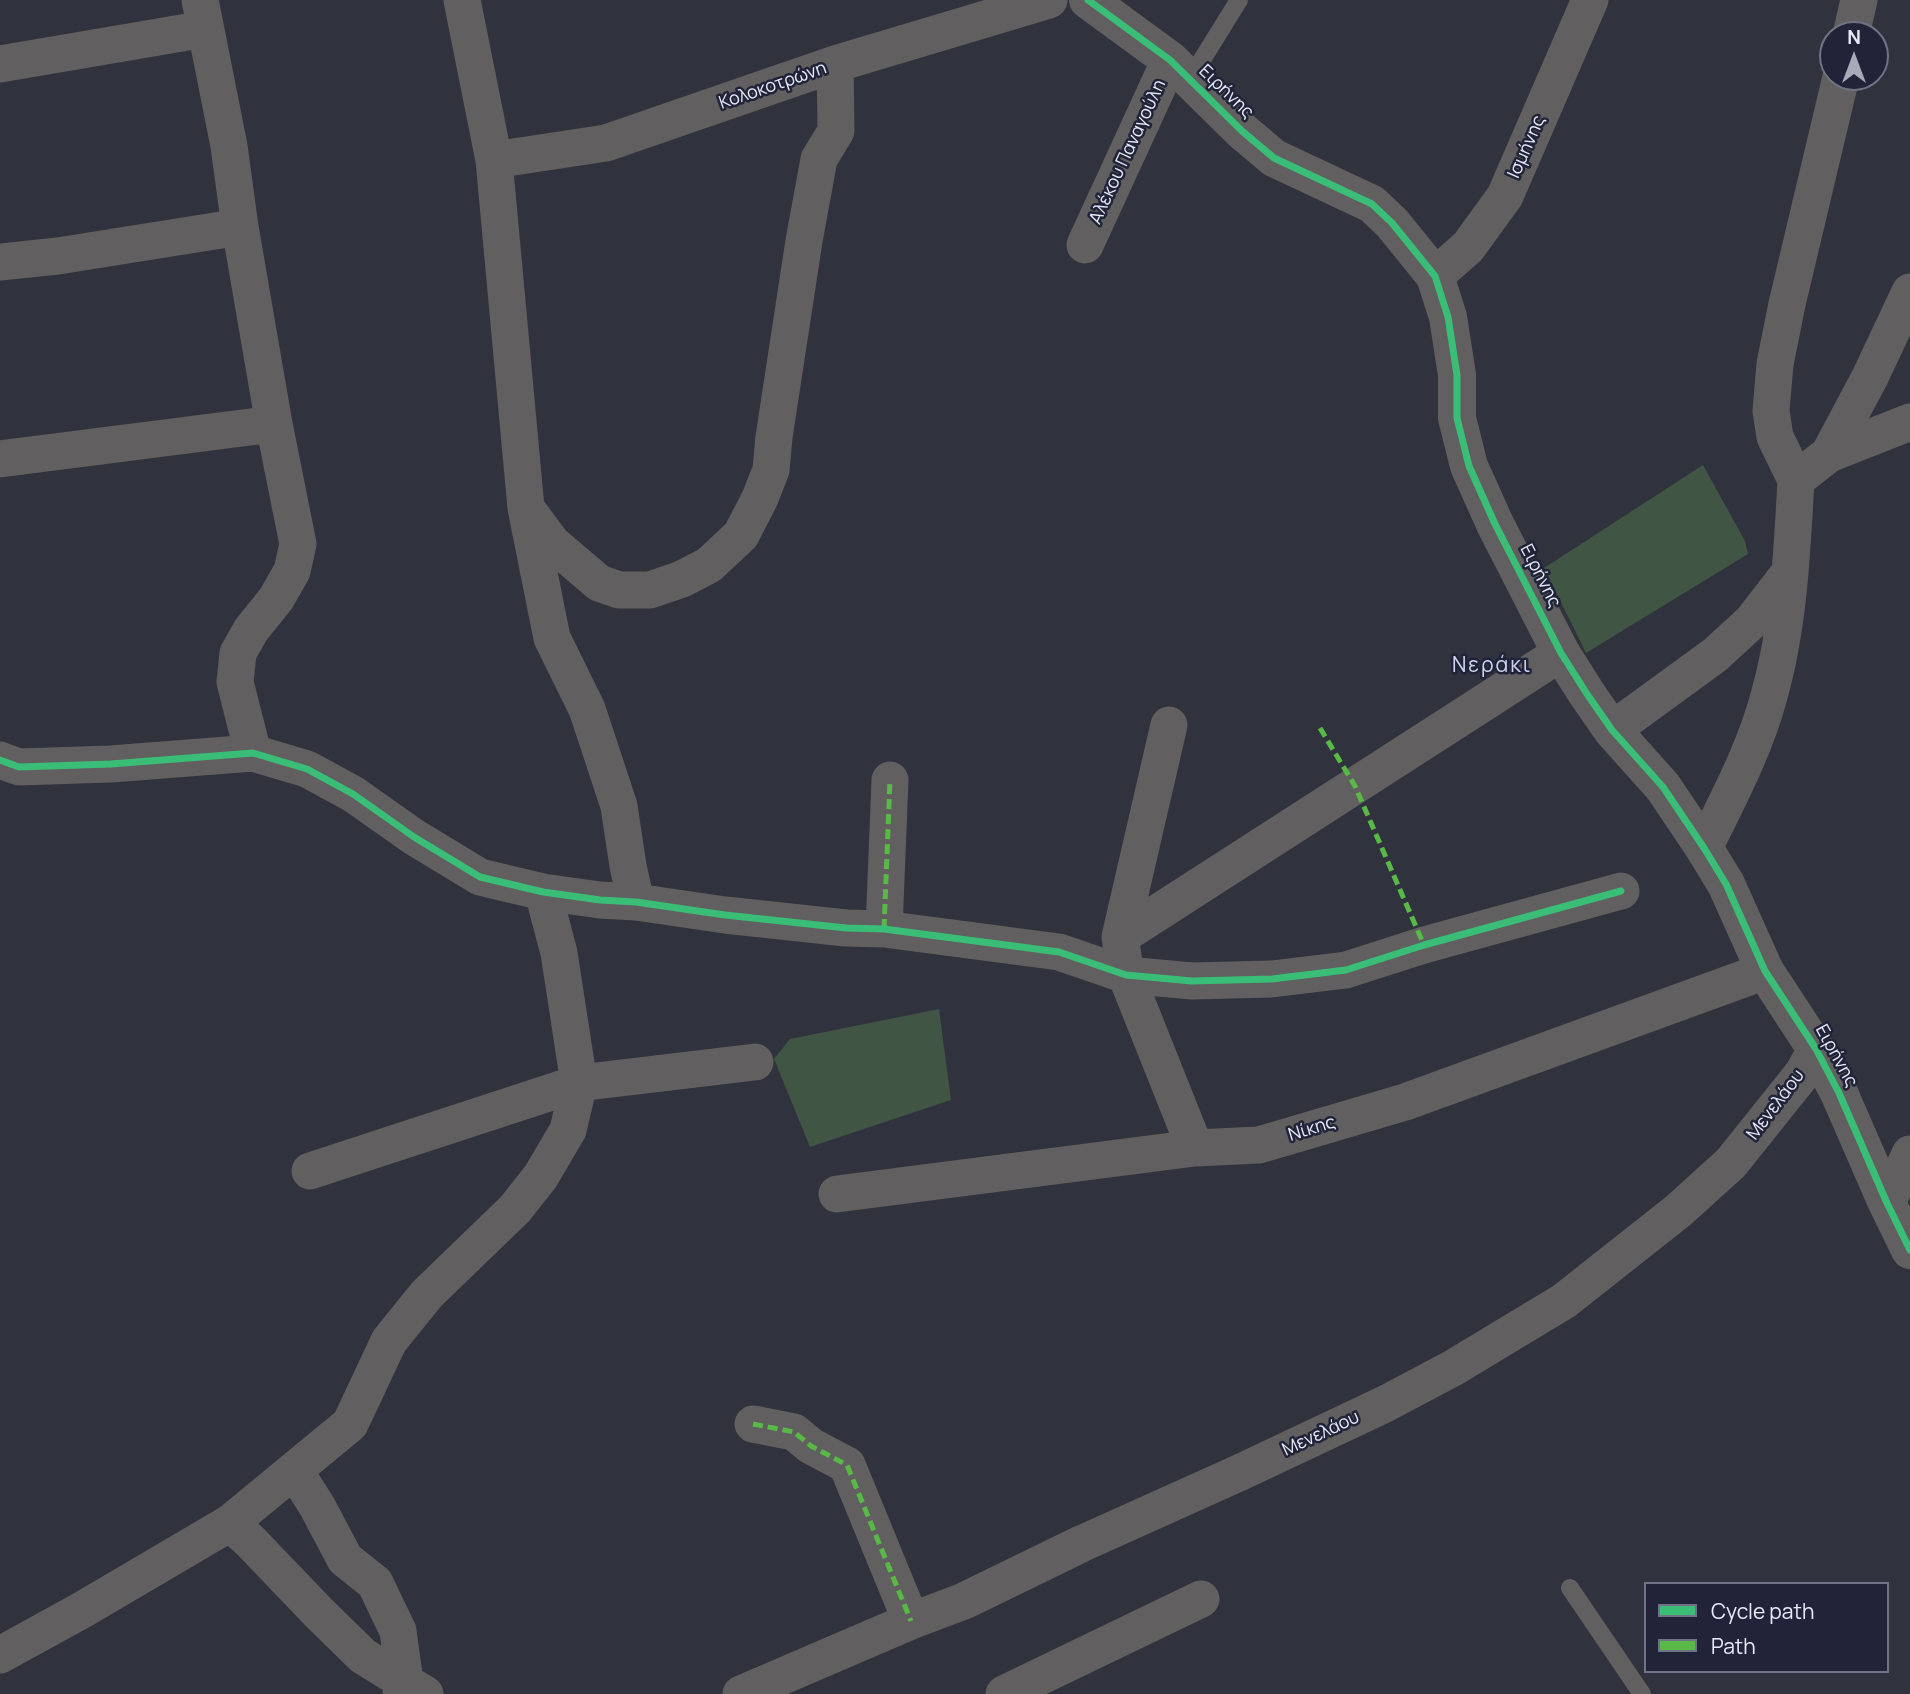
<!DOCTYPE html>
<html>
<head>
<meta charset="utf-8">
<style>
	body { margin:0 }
	#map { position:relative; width:1910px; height:1694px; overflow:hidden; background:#30323d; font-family:Manrope,sans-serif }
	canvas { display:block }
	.legend { position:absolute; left:1644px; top:1582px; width:245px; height:91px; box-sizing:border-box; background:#212439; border:2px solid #707385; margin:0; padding:9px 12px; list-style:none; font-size:21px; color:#e7eaf8 }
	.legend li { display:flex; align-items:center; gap:14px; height:35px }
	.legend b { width:35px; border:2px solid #707385 }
	.north { position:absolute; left:1819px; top:21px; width:70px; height:70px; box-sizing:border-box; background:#212439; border:2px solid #707385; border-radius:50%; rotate:0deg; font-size:19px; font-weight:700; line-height:28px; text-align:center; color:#e7eaf8 }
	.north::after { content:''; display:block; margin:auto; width:24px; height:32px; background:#a7aab7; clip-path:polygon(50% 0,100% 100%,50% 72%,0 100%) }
</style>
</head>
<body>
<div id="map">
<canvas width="1910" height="1694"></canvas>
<ul class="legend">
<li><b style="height:9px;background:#3abd76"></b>Cycle path</li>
<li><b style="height:9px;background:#58b947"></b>Path</li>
</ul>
<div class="north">N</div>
</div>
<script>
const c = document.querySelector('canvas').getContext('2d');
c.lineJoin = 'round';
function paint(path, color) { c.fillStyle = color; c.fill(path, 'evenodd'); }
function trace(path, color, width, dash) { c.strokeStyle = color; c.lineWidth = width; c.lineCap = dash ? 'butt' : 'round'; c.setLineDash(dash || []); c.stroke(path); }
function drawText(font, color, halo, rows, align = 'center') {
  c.font = font + ' Manrope,sans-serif'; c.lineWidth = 5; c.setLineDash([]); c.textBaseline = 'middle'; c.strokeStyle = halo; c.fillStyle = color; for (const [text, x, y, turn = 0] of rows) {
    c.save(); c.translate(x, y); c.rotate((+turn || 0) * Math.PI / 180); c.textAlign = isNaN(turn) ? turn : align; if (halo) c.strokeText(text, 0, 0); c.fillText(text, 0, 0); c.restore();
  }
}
paint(new Path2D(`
	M1703 465 1745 541 1748 554 1586 653 1544 568Z
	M939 1009 951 1100 810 1147 774 1059 790 1039Z`), '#405543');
trace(new Path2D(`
	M1190 79 1239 0
	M1570 1588 1642 1694`), '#615f5f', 18);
trace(new Path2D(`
	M200 0 229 146 240 227 274 424 298 544 292 571 276 599 251 630 238 653 235 682 253 753
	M462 0 494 160 526 508 552 638 587 709 619 806 628 866 636 902
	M1851 35 1859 0
	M0 64 205 29
	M494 160 606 143 835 64 1049 0
	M1085 245 1170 60
	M0 262 58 256 240 227
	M1435 276 1468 247 1505 196 1590 0
	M1829 454 1910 422
	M0 459 274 424
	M1796 480 1775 437 1771 411 1775 364 1787 304 1841 77
	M529 512 552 543 599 583 619 590H650L682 579 709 565 741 535 760 498 771 470 774 437 804 241 819 159 836 131 835 64
	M1169 725 1120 937 1126 975 1195 1148
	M1612 730 1715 655 1752 621 1790 572
	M0 760 19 767 111 764 253 753 307 769 353 794 414 837 480 877 543 892 600 900 636 902 725 915 846 928 884 929 1059 952 1126 975 1192 981 1272 979 1346 970 1424 945 1621 891
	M1704 848C1728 799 1755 749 1769 696 1789 626 1792 552 1796 480L1829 454 1870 377 1910 292
	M884 929 890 780
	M1120 937 1561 653
	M310 1171 579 1083 755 1062
	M837 1194 1195 1148 1259 1145 1405 1102 1765 971
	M1887 1203 1910 1154
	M753 1424 794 1432 811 1446 847 1465 911 1621
	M294 1470 317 1506 345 1559 375 1583 398 1631 405 1682 425 1694
	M230 1523 250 1541 319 1613 363 1656 405 1682 401 1694
	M0 1655 82 1610 230 1523 350 1424 389 1341 427 1294 515 1209 541 1176 568 1130 579 1083 559 953 543 892
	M741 1694 911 1621 964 1601 1081 1544 1241 1472 1385 1404 1453 1368 1564 1301 1678 1211 1731 1163 1803 1073 1816 1049
	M1004 1694 1201 1599`), '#615f5f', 37);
trace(new Path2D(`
	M1088 0 1170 60 1242 131 1274 158 1372 204 1392 223 1435 276 1448 317 1457 375V418L1469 466 1495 524 1561 653 1587 694 1612 730 1663 787 1704 848 1726 884 1765 971 1816 1049 1839 1093 1887 1203 1910 1250`), '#615f5f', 38);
trace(new Path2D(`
	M1320 728 1355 786 1424 945
	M884 929 890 780
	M753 1424 794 1432 811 1446 847 1465 911 1621`), '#58b947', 5, [10, 5]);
trace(new Path2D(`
	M1088 0 1170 60 1242 131 1274 158 1372 204 1392 223 1435 276 1448 317 1457 375V418L1469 466 1495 524 1561 653 1587 694 1612 730 1663 787 1704 848 1726 884 1765 971 1816 1049 1839 1093 1887 1203 1910 1250
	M0 760 19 767 111 764 253 753 307 769 353 794 414 837 480 877 543 892 600 900 636 902 725 915 846 928 884 929 1059 952 1126 975 1192 981 1272 979 1346 970 1424 945 1621 891`), '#3abd76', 7);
drawText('18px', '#e7eaf8', '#212439', [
	["Κολοκοτρώνη",773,86,-19],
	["Ειρήνης",1226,92,44],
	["Ισμήνης",1527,147,-66],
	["Αλέκου Παναγούλη",1128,152,-65],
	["Ειρήνης",1540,576,63],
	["Ειρήνης",1836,1056,61],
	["Μενελάου",1776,1105,-53],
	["Νίκης",1312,1129,-17],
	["Μενελάου",1321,1434,-25]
]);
c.letterSpacing = '2px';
drawText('21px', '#cfd5f1', '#212439', [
	["Νεράκι",1492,666]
]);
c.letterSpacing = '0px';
</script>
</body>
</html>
